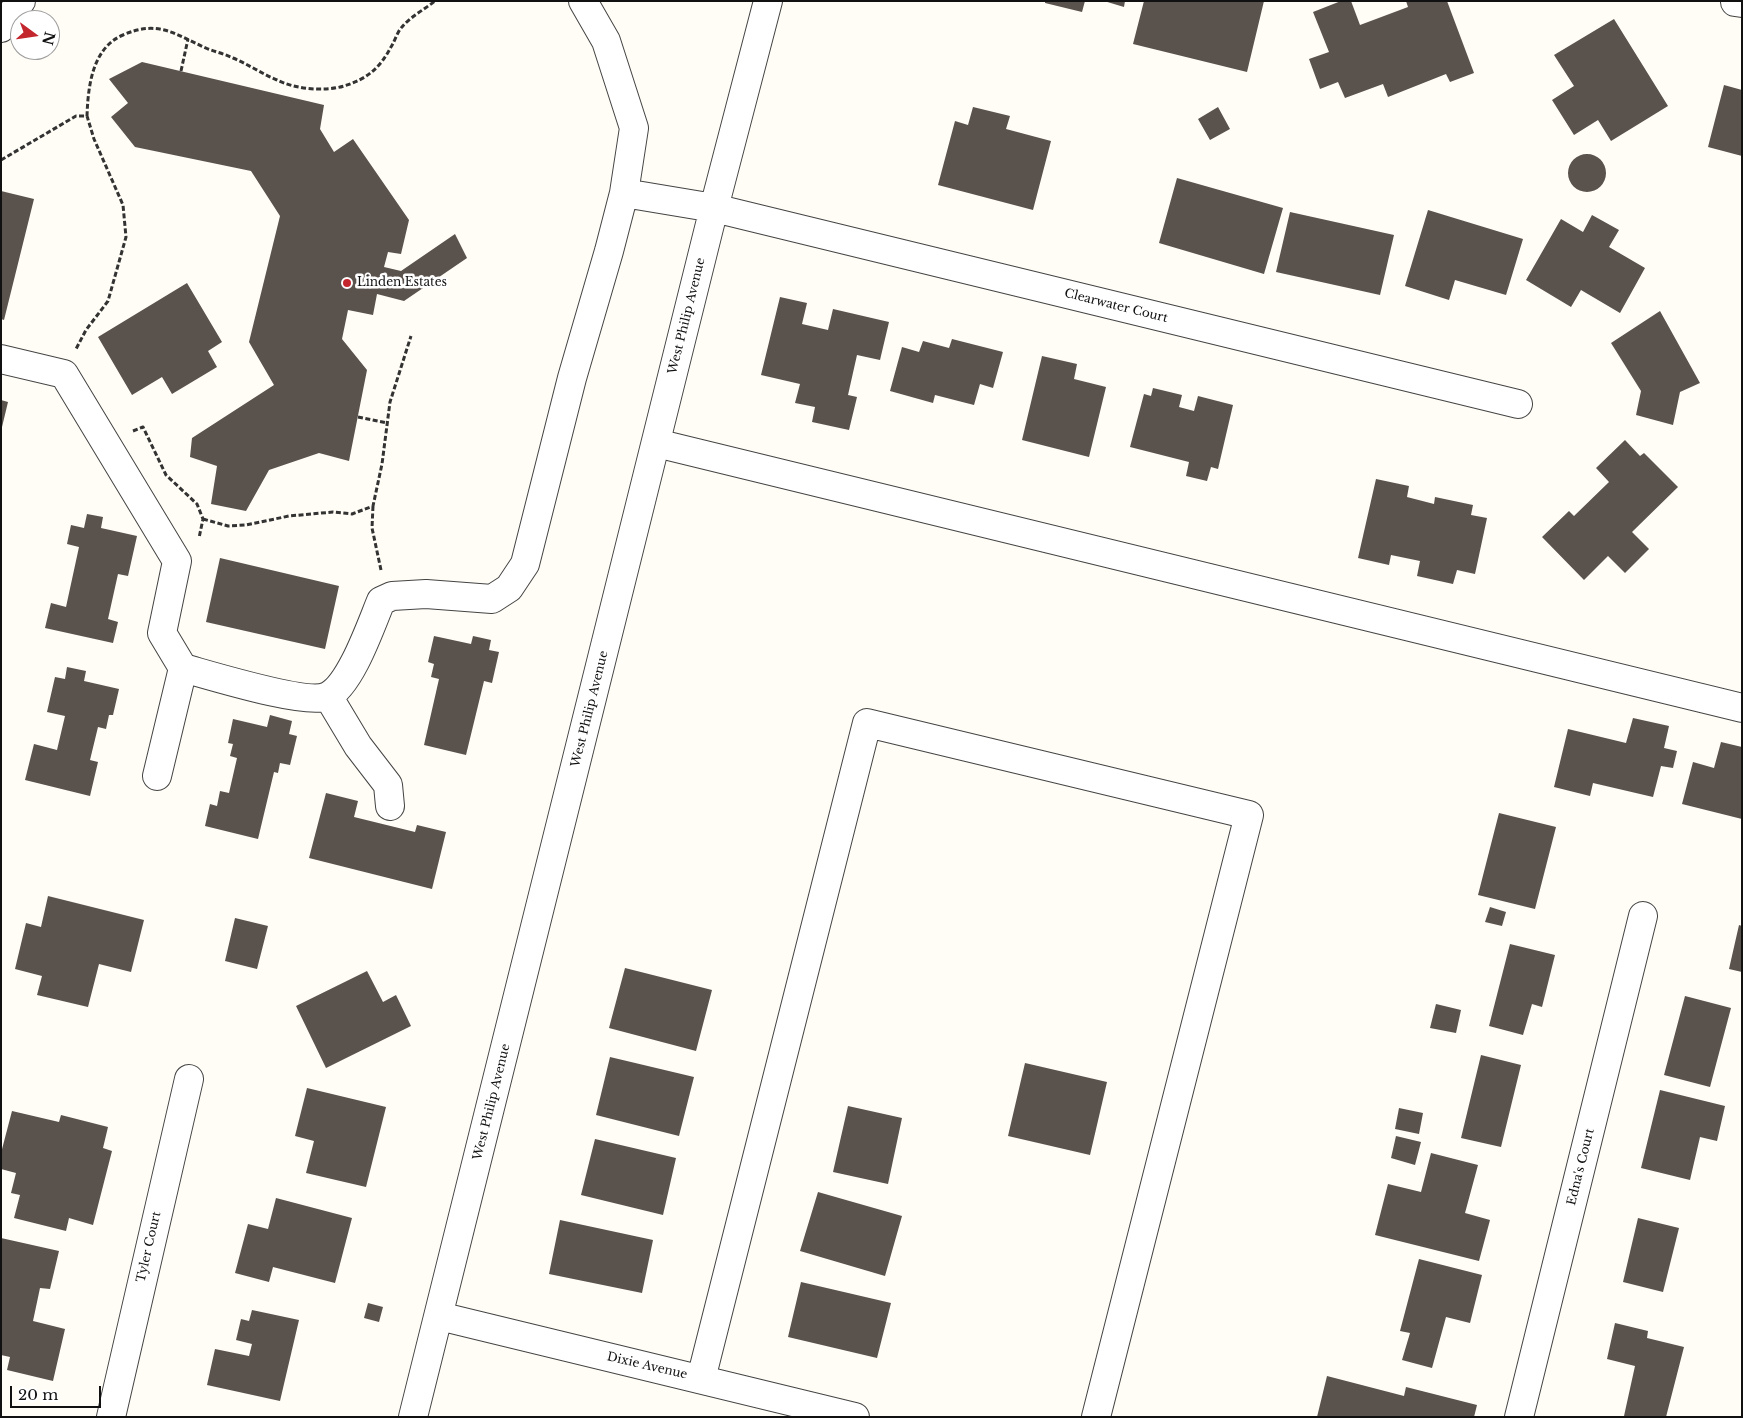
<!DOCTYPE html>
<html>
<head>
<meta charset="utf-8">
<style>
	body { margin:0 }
	#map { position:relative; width:1743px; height:1418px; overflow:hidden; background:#fffdf5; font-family:"Libre Baskerville",serif }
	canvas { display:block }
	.frame { position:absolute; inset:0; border:2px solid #111; pointer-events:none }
	.north { position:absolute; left:10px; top:10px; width:50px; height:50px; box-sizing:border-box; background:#fff; border:1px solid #a0a0a0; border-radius:50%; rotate:104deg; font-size:14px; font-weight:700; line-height:20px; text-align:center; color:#111 }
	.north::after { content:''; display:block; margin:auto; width:18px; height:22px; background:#c4262e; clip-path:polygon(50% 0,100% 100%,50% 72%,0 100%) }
	.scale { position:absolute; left:10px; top:1386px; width:91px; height:22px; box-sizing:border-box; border:2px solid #111; border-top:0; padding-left:6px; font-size:15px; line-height:18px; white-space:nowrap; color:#111; -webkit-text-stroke:4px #fff; paint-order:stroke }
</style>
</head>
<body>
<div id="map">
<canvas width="1743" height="1418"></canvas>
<div class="frame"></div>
<div class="north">N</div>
<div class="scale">20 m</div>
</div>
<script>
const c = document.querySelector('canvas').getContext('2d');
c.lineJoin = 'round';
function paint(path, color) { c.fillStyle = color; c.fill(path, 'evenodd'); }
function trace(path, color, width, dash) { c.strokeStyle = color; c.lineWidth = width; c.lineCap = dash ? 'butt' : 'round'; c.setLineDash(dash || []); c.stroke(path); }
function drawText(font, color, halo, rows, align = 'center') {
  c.font = font + ' "Libre Baskerville",serif'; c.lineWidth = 5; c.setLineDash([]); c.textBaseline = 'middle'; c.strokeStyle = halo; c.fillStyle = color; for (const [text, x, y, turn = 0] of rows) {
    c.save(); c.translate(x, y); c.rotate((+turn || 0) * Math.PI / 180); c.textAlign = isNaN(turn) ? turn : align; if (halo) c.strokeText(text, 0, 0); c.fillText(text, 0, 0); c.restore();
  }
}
paint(new Path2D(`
	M1045 1H1085L1082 12 1045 3Z
	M1104 1H1125L1124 7Z
	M1144 1H1264L1247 72 1133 44Z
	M1341 1H1351L1360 25 1408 7 1406 1H1447L1474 73 1450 82 1446 74 1388 97 1383 84 1345 98 1338 82 1320 89 1309 59 1329 52 1313 12Z
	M1614 19 1668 106 1611 141 1598 120 1574 135 1552 100 1574 86 1554 55Z
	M142 62 324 105 320 129 334 152 353 139 409 220 401 254 388 252 384 267 401 271 455 234 467 258 404 301 377 294 373 315 348 310 342 339 367 370 349 461 319 453 269 470 246 511 211 504 217 466 190 457 192 438 274 385 249 342 280 216 251 171 135 147 111 117 128 103 109 79Z
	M1724 85 1742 90V156L1708 147Z
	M973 107 1010 116 1006 129 1051 141 1033 210 938 185 955 121 968 125Z
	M1218 107 1230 129 1210 140 1198 119Z
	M1568 173a19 19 0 1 1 38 0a19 19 0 1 1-38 0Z
	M1177 178 1283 208 1264 274 1159 243Z
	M1 191 34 199 4 320 1 319Z
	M1428 210 1523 239 1506 295 1455 280 1449 300 1405 286Z
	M1290 212 1394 235 1380 295 1276 272Z
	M1592 215 1619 230 1609 247 1645 268 1620 313 1581 290 1571 307 1526 280 1561 219 1583 232Z
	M187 283 222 342 208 351 217 367 172 394 162 377 132 395 98 337Z
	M780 297 807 303 802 324 828 330 833 309 889 322 880 360 857 355 848 395 857 397 849 430 812 422 815 407 795 403 800 384 761 375Z
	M1660 311 1700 383 1680 392 1673 425 1636 415 1641 391 1611 343Z
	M952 339 1003 352 993 388 980 384 974 405 935 395 933 403 890 391 902 347 919 352 923 341 949 348Z
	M1042 356 1077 364 1074 379 1106 387 1089 457 1022 440Z
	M1153 388 1182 395 1179 407 1194 411 1198 396 1233 405 1218 469 1211 467 1207 481 1186 476 1189 462 1130 447 1144 394 1151 396Z
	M1 400 8 402 2 427H1Z
	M1625 440 1640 456 1644 453 1678 487 1632 532 1649 549 1625 573 1608 556 1584 580 1542 537 1569 511 1574 516 1609 482 1596 468Z
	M1376 479 1409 486 1407 497 1434 504 1435 497 1473 505 1471 515 1487 518 1475 574 1457 570 1453 584 1417 576 1420 561 1391 555 1389 565 1358 558Z
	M87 514 103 517 101 528 137 536 128 576 118 574 108 619 118 622 113 643 45 628 51 603 66 607 79 547 67 544 71 525 84 528Z
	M220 558 339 586 325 649 206 622Z
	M434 636 471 644 473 636 491 640 489 650 499 652 492 683 484 681 466 755 424 745 439 679 431 677 434 664 428 662Z
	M67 667 86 671 84 681 119 689 113 715H109L106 729 98 727 90 760 98 762 90 796 25 780 34 744 57 750 65 716 47 712 55 677 65 679Z
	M270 715 292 721 289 734 297 736 290 765 280 763 278 773 274 772 258 839 205 826 210 804 217 806 220 791 229 793 237 758 230 756 233 744 228 743 233 719 267 727Z
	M1633 718 1669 726 1664 748 1677 751 1673 768 1661 766 1653 797 1593 783 1590 796 1554 787 1568 729 1626 743Z
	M1721 742 1742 747V819L1682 804 1693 762 1714 768Z
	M326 793 358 801 354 817 415 832 417 825 446 832 432 889 309 858Z
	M1499 813 1556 827 1535 909 1478 895Z
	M48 896 144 920 131 972 99 964 88 1007 37 995 42 976 15 969 26 923 41 927Z
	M1490 907 1506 912 1502 926 1485 922Z
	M235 918 268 926 257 969 225 961Z
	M1739 925 1742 926V972L1729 969Z
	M1510 944 1555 955 1542 1007 1532 1004 1523 1035 1489 1026Z
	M625 968 712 990 696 1051 609 1028Z
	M367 971 383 1002 396 995 411 1026 326 1068 296 1006Z
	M1685 996 1731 1008 1710 1087 1664 1075Z
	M1436 1004 1461 1010 1456 1033 1430 1028Z
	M1481 1055 1521 1065 1501 1147 1461 1138Z
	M610 1057 694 1077 679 1136 596 1115Z
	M1025 1063 1107 1082 1090 1155 1008 1136Z
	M307 1088 386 1107 366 1187 306 1173 314 1141 295 1136Z
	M1660 1090 1725 1106 1717 1141 1700 1137 1690 1180 1641 1168Z
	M848 1106 902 1118 888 1184 833 1172Z
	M1399 1108 1423 1113 1419 1134 1395 1129Z
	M12 1111 59 1122 61 1115 108 1127 103 1148 112 1151 93 1225 69 1218 66 1231 14 1218 20 1195 11 1193 16 1173 1 1169V1153Z
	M1396 1136 1421 1142 1415 1165 1391 1158Z
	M595 1139 676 1158 663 1215 581 1195Z
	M1431 1153 1478 1165 1465 1213 1490 1220 1479 1261 1375 1235 1388 1184 1421 1192Z
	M818 1192 902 1216 885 1276 800 1251Z
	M276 1198 352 1218 335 1283 273 1267 269 1282 235 1273 248 1224 268 1229Z
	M1638 1218 1679 1228 1663 1292 1623 1282Z
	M560 1220 653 1240 642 1293 549 1274Z
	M1 1238 59 1251 50 1289 40 1288 33 1321 65 1329 53 1381 7 1370 10 1357 1 1355Z
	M1419 1259 1482 1275 1470 1323 1446 1317 1432 1368 1402 1360 1410 1333 1400 1331Z
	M801 1282 891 1303 877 1358 788 1337Z
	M368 1303 383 1307 379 1322 364 1318Z
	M252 1310 299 1320 280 1401 207 1385 215 1349 249 1356 252 1344 236 1340 241 1319 249 1321Z
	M1615 1323 1648 1331 1647 1338 1684 1347 1666 1417 1624 1416 1635 1366 1607 1359Z
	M1327 1376 1404 1396 1406 1387 1477 1405 1474 1417H1317Z`), '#5a524d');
const minor = new Path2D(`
	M1735 2 1742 3
	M1 28 21 1
	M624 193 714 208 1518 404
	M1 359 64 374 177 561 162 633 183 668 157 776
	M656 443 1742 708
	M183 668C209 675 308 706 328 696 351 684 371 625 381 601L392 596 426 594 492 599 509 588 525 564 572 378 609 251 624 193 634 128 606 41 583 1
	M328 696 358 746 388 785 390 806
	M439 1316 855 1417
	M701 1379 867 723 1249 815 1096 1417
	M111 1417 189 1079
	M413 1417 714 208 768 1
	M1519 1417 1643 916`);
trace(minor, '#444', 30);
trace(new Path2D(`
	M181 71 188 39
	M87 116C88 87 92 48 123 35 159 19 176 35 208 49 216 52 225 54 233 58 248 64 262 74 277 80 295 89 324 92 344 86 367 79 380 68 391 47 395 41 397 32 402 27 410 17 425 9 435 1
	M1 160 76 116H87L94 139 123 205 126 237 108 301 86 330 76 349
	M358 417 387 423
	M133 431 143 427 166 475 197 504 203 519 199 538
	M373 506 372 528 381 570
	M203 519 228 526 246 525 289 516 333 512 352 514 373 506 382 464 390 402 411 336`), '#333', 3, [5, 2.5]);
trace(minor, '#fff', 28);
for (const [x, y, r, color] of [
	[347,283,5,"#c4262e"]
]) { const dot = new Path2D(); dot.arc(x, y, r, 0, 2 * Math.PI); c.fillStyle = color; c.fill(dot); trace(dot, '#fff', 2); }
drawText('12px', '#111', '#fff', [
	["Linden Estates",357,283]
], 'left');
drawText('12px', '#111', '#fff', [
	["Clearwater Court",1116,306,14],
	["West Philip Avenue",687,316,-76],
	["West Philip Avenue",590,709,-76],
	["West Philip Avenue",492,1102,-76],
	["Edna's Court",1581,1167,-76],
	["Tyler Court",149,1247,-77],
	["Dixie Avenue",647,1366,13]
]);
</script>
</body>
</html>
